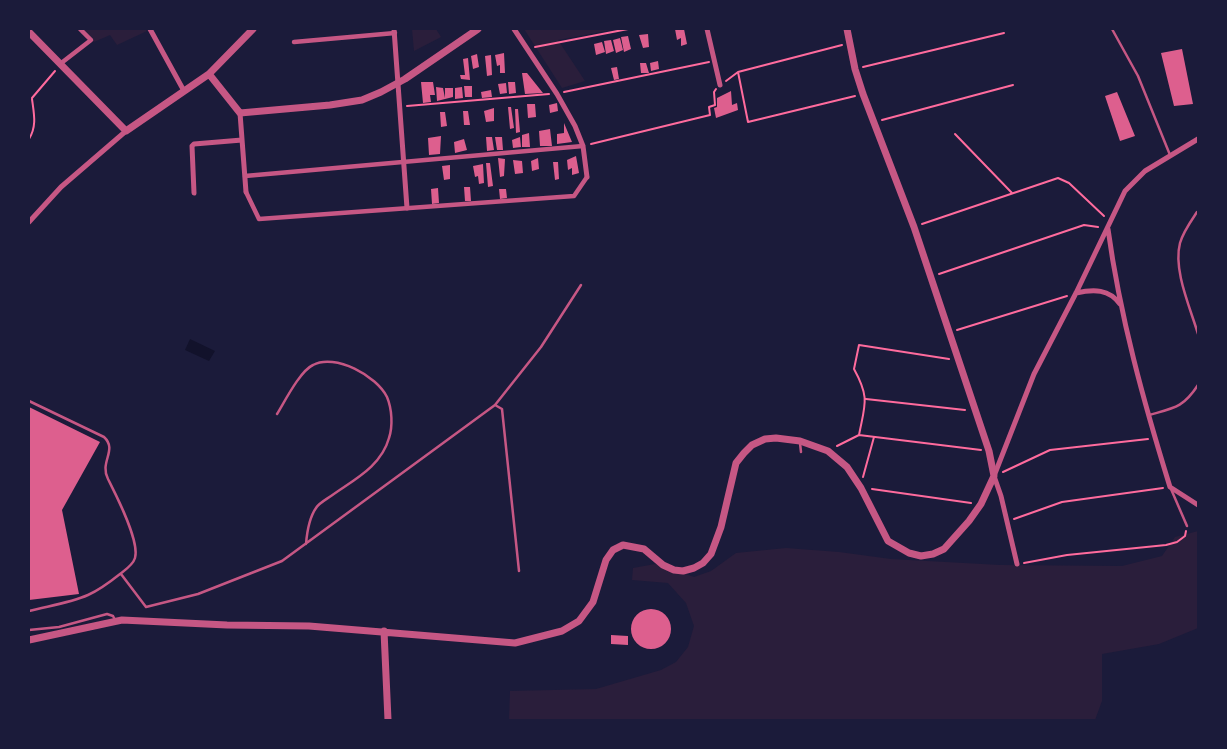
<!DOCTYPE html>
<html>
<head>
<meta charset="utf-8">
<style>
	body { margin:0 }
	#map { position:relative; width:1227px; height:749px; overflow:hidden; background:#1b1b3a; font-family:Cabin,sans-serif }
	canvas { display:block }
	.frame { position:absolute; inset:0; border:30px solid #1b1b3a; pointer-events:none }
</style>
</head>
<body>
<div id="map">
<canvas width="1227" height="749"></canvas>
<div class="frame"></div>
</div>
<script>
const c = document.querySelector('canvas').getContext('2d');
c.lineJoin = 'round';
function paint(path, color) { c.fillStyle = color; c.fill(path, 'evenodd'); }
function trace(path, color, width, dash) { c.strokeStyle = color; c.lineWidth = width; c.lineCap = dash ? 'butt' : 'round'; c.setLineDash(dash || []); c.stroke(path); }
paint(new Path2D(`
	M82 29H145L147 31 117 45 110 35 94 42Z
	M412 29H436L441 37 414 51Z
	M524 29H617L558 40 585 81 562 88Z
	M1198 531V628L1159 644 1102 654V701L1095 720H509L510 691 596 689 661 670 676 662 688 647 694 626 686 603 668 583 632 580 633 568 655 564 694 577 711 571 736 553 786 548 839 552 891 559 1000 565 1122 566 1162 556 1175 537Z`), '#2a1e3b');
paint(new Path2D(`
	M190 339 215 351 209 361 185 350Z`), '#12122b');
paint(new Path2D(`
	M675 29H684L687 44 681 46V38L677 40Z
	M648 34 649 47 643 48 639 35Z
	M628 36 631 49 624 52 621 37Z
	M620 38 623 50 616 53 613 40Z
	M611 40 614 51 606 54 604 41Z
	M602 42 605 52 596 55 594 44Z
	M1182 49 1193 104 1174 106 1161 53Z
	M504 53 505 73H500V65L497 66 495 55Z
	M477 54 479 67 473 69 471 56Z
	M491 55 492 75 487 76 485 56Z
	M468 58 470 80 461 79 460 75H465L463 59Z
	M658 61 659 69 651 71 650 63Z
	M640 63H646L649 73H641Z
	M617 67 619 79 614 80 611 68Z
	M522 73H527L543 93 525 94Z
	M421 82H433L435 95H430L431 102 423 103Z
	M508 82H515L516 93 509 94Z
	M506 83 507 93 500 94 498 84Z
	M464 86H472V97H465Z
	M436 87 443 88 445 98V88H453V97L437 101Z
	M462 87 463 98 455 99V88Z
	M491 90 492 97 482 98 481 92Z
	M731 91 732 105 737 103 738 110 716 118 714 108 717 107V98Z
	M1117 92 1135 136 1120 141 1105 96Z
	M557 103 558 111 550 113 549 105Z
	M527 104H535L536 117 528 118Z
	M508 107H511L514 128 510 129Z
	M494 108V121L486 122 484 111Z
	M515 109H518L520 132 516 133Z
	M463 111H468L470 125H464Z
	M440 112H445L447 126 441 127Z
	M564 123 572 142 557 144V134L564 133Z
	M550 129 552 146H540L539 131Z
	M529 133 530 147H522V135Z
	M441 136 440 154 429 155 428 138Z
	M486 137H492L494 150 487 151Z
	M495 137H502L503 150H497Z
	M520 137 521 147 513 148 512 140Z
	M464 139 467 150 455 153 454 142Z
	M576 156 579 173 572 175V168L568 170 567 160Z
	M498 158 505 159 504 176 500 177Z
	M538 158 539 169 532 171 531 161Z
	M513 160 522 161 523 173 515 174Z
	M553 162H558L559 179 555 180Z
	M486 163H490L493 186 488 187Z
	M483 164 484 183 479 184 478 176 475 177 473 166Z
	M450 165V179L444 180 442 166Z
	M464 187H470L471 201H465Z
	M438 188 439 203 432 204 431 189Z
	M499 189H506L507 198 500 199Z
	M29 407 100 442 62 510 79 594 29 600Z
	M631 629a20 20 0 1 1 40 0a20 20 0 1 1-40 0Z
	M611 635 628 636V645L611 644Z`), '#dd5f8e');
trace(new Path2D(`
	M535 47 628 29
	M863 67 1004 33
	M738 72 748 122 855 96
	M726 81 738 72 842 45
	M564 92 709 62
	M32 98 55 71
	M407 106 549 94
	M882 120 1013 85
	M955 134 1012 193
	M29 139C37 126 34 114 32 99
	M591 144 710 115 709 107 715 105 714 92 716 89
	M922 224 1058 178 1069 183 1104 216
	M939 274 1084 225 1098 227
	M957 330 1067 296
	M866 399 965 410
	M859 435C865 404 870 398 854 369L859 345 949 359
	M859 435 981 450
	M837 446 859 435
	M1003 472 1050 450 1148 439
	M863 477 874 437
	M872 489 971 503
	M1014 519 1062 502 1163 488
	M1024 563 1067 555 1166 545 1177 542 1185 536 1186 531`), '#ff6b9d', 2);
trace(new Path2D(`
	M1112 29 1138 76 1170 155
	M1197 212C1191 221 1183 232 1180 243 1173 270 1190 307 1198 334
	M29 401 104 437C118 450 99 462 108 479 116 495 140 541 135 558 133 565 125 570 120 574 110 582 99 590 88 595 70 603 48 606 29 611
	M495 405 541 347 581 285
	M277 414C285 401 300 371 313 365 335 353 377 376 387 397 392 409 393 426 389 438 381 467 353 480 331 496 327 499 319 503 316 508 309 518 307 532 306 544
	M1149 415C1174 408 1183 408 1198 385
	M800 443 801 452
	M1171 489 1187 526
	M121 574 146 607 198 594 282 561 495 405 502 409 519 571
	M29 630 59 627 107 614 113 616 115 620`), '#c65784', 2.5);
trace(new Path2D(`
	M294 42 395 33
	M60 64 91 40 80 29
	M245 176 583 146
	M246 192 259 219 574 196 587 177`), '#c65784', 4.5);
trace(new Path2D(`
	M150 29 184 91
	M394 29 407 208
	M514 29 557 94 575 126 583 146 587 177
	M707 29 720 85
	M240 113 246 192
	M194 193 192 146 194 144 242 140
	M29 222 61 187 126 131
	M1108 229C1120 317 1144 403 1170 487L1198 505
	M1076 293C1094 289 1109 289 1120 304
	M1017 564 1001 496 994 476 1034 374 1076 293 1125 191 1145 171 1198 139`), '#c65784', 5);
trace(new Path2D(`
	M29 32 126 131 209 74 253 29
	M209 74 240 113 330 105 362 100 381 92 405 79 478 29
	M384 631 388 720
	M29 640 122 620 227 625 309 626 515 643 562 631 579 621 593 602 606 560 613 550 623 545 644 549 663 565 674 570 683 571 694 568 703 563 711 554 721 527 736 463 744 453 752 445 765 439 776 438 800 441 828 451 847 467 861 488 888 541 909 553 921 556 933 554 944 549 969 521 981 504 994 476 989 451 914 227 863 94 855 69 847 29`), '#c65784', 7);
</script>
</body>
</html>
